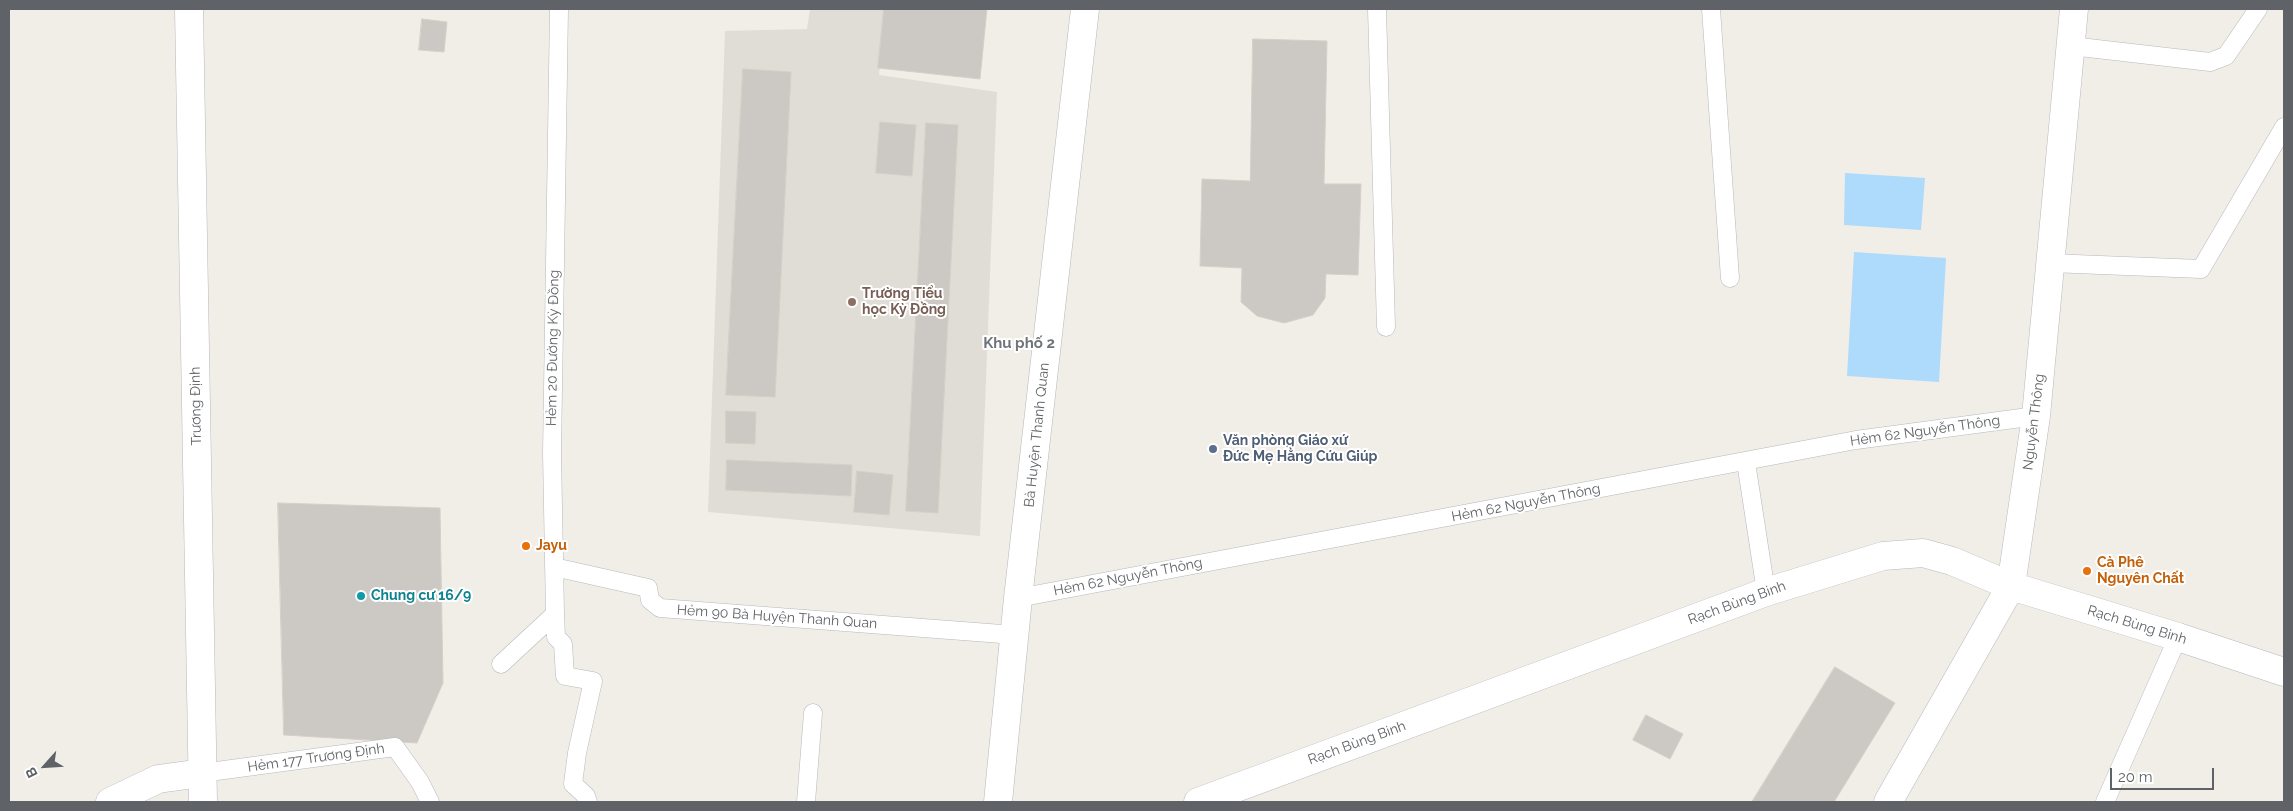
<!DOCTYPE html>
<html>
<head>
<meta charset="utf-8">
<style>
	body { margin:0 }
	#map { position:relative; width:2293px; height:811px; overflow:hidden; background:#f1eee8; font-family:Raleway,sans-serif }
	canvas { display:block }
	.frame { position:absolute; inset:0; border:10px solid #5f6367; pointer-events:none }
	.north { position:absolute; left:20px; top:741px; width:50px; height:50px; -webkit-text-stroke:4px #fff; paint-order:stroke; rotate:244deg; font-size:14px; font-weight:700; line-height:20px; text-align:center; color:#5f6367 }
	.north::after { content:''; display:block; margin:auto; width:18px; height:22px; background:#5f6367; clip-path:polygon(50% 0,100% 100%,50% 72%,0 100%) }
	.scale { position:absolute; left:2110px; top:768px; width:104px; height:22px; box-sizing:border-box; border:2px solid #5f6367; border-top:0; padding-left:6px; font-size:15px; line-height:18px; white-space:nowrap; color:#5f6367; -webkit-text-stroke:4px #fff; paint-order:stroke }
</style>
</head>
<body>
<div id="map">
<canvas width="2293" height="811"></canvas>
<div class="frame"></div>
<div class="north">B</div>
<div class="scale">20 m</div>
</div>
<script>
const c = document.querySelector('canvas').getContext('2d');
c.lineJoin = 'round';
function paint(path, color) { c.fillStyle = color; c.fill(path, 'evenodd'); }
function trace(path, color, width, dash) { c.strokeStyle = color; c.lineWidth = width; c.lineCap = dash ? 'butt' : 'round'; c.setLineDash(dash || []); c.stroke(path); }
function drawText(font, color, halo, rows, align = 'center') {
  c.font = font + ' Raleway,sans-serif'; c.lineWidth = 4; c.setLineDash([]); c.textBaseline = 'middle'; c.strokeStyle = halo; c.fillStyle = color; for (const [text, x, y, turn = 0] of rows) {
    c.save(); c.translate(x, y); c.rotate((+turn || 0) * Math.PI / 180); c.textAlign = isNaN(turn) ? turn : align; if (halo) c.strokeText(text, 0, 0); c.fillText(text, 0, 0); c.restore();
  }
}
paint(new Path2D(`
	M810 9H886L879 75 997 92 980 536 708 512 725 31 807 29Z`), '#e0ddd6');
paint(new Path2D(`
	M1845 173 1925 178 1921 230 1844 225Z
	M1854 252 1946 258 1939 382 1847 376Z`), '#aedbfb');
const building = new Path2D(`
	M884 9H987L980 79 878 68Z
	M422 19 447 22 444 52 419 50Z
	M1253 39 1327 41 1324 184H1361L1358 275 1326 274 1325 298 1313 315 1284 323 1257 316 1241 302 1242 268 1200 266 1202 179 1250 181Z
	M743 69 791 72 775 397 726 395Z
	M880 122 916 125 912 176 876 173Z
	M926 123 958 125 938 513 906 511Z
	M726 411 756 412 755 444 726 443Z
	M727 460 852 465 851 496 726 490Z
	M857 471 893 475 889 515 854 512Z
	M278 503 440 508 443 683 417 743 284 735Z
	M1835 667 1895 703 1834 802H1752Z
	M1646 715 1683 734 1670 759 1633 740Z`);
paint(building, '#ccc9c4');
trace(building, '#d5d0c7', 1);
const service = new Path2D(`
	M559 9 552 453 555 614 556 637 563 644 565 676 593 681 577 753 573 784 586 796 588 802
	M1377 9 1386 327
	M1711 9 1730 278
	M2071 46 2210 62 2226 56 2258 9
	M2050 263 2201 269 2284 127
	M1746 462 1766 592
	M554 567 648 588 650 600 660 608 1015 635
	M1018 598 1856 440 2036 416
	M501 664 555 614
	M202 773 395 747 420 782 430 802
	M806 802 813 713
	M2105 802 2178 637`);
const minor = new Path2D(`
	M110 802 158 779 202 773`);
const tertiary = new Path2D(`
	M189 9 203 802
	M998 802 1018 598 1085 9
	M1198 802 1766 592 1883 556 1923 553 1952 561 2011 586 2178 637 2284 672
	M1888 802 2011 586 2036 416 2074 9`);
trace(service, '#b5b8bc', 19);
trace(minor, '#b5b8bc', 29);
trace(tertiary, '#b5b8bc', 29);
trace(service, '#fff', 18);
trace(minor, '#fff', 28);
trace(tertiary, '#fff', 28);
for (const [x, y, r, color] of [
	[852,302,5,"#8d6e63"],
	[1213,449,5,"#5c6f8a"],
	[526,546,5,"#e8710a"],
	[2087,571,5,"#e8710a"],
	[361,596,5,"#0f9aa8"]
]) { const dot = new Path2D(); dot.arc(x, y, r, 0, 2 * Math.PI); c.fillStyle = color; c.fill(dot); trace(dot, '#fff', 2); }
drawText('bold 14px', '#785e54', '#fff', [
	["Trường Tiểu",862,294],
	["học Kỳ Đồng",862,310]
], 'left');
drawText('14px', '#5f6367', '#fff', [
	["Hẻm 20 Đường Kỳ Ðồng",553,348,-89],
	["Trương Định",196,406,-91],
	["Nguyễn Thông",2034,422,-83],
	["Hẻm 62 Nguyễn Thông",1925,431,-8],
	["Bà Huyện Thanh Quan",1037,435,-84],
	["Hẻm 62 Nguyễn Thông",1526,503,-11],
	["Hẻm 62 Nguyễn Thông",1128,577,-11],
	["Rạch Bùng Binh",1737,603,-20],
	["Hẻm 90 Bà Huyện Thanh Quan",777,617,4],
	["Rạch Bùng Binh",2137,625,17],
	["Rạch Bùng Binh",1357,743,-20],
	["Hẻm 177 Trương Định",316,758,-8]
]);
drawText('bold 14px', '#4e5e75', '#fff', [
	["Văn phòng Giáo xứ",1223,441],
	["Đức Mẹ Hằng Cứu Giúp",1223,457]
], 'left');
drawText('bold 14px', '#c56008', '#fff', [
	["Jayu",536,546],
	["Cà Phê",2097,563],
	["Nguyên Chất",2097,579]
], 'left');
drawText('bold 14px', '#0d838f', '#fff', [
	["Chung cư 16/9",371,596]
], 'left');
drawText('bold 15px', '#707579', '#fff', [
	["Khu phố 2",1019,343]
]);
</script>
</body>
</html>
